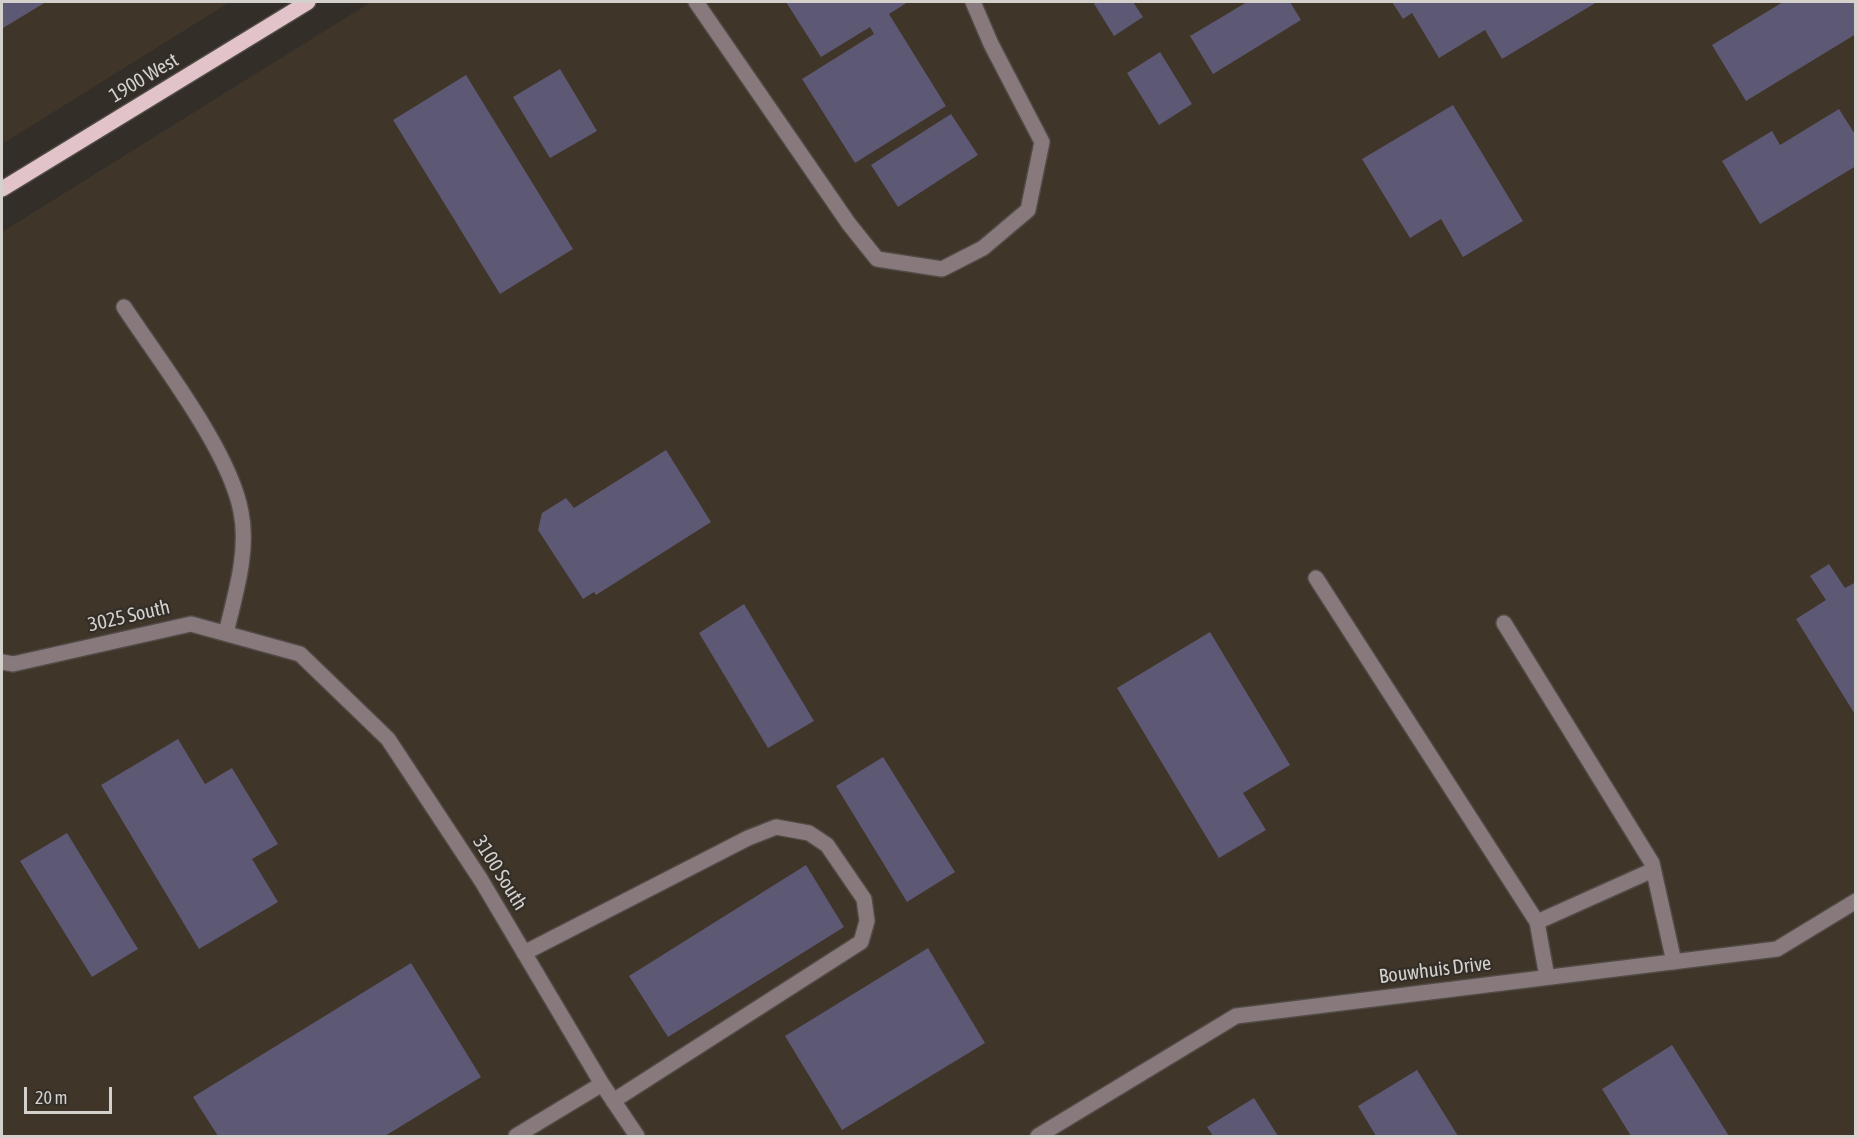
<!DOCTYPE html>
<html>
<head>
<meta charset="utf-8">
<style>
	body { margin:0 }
	#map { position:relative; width:1857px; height:1138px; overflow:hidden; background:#332e27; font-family:"Asap Condensed",sans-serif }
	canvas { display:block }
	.frame { position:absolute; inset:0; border:3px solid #d4d0cc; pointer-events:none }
	.scale { position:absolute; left:24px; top:1087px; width:88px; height:27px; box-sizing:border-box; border:3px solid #d4d0cc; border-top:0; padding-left:8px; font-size:18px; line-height:21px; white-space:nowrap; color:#d4d0cc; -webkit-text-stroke:4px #332e27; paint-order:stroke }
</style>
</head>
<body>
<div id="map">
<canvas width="1857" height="1138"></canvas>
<div class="frame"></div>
<div class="scale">20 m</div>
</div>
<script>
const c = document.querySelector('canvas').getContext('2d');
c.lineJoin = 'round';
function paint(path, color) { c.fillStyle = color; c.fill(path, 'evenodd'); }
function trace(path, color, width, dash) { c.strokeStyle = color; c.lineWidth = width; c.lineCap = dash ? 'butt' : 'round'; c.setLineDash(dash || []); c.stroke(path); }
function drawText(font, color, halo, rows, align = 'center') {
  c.font = font + ' "Asap Condensed",sans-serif'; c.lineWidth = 4.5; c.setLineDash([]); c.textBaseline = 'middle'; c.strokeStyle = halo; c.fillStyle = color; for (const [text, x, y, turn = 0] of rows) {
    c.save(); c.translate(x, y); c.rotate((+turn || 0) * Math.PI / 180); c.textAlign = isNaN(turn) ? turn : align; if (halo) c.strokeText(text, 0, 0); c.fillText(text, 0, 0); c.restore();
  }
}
paint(new Path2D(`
	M2 2H230L2 144Z
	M371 2H1855V1136H2V232Z`), '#3f3529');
paint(new Path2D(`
	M2 2H46L3 28Z
	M786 2H908L889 14 946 106 855 163 802 79 874 34 870 27 821 57Z
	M1093 2H1133L1143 17 1114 36Z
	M1247 2H1290L1301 20 1213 74 1190 36Z
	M1392 2H1597L1502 59 1485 30 1439 58 1412 13 1403 19Z
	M1783 2H1856V34L1746 101 1712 45Z
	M1160 52 1192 104 1159 125 1127 73Z
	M560 69 597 131 550 158 513 97Z
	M466 75 573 249 500 294 393 120Z
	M1453 105 1523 221 1463 257 1441 219 1410 238 1362 159Z
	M1839 109 1856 136V166L1760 224 1722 161 1772 131 1780 145Z
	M951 114 978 155 898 207 871 165Z
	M666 450 711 522 596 595 594 592 583 599 538 530 542 513 566 498 574 508Z
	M1829 564 1845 588 1856 582V716L1796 619 1826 600 1810 576Z
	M744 604 814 721 768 748 699 633Z
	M1210 632 1290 765 1243 793 1266 830 1219 858 1117 688Z
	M178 739 205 784 232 768 278 844 252 859 278 902 199 949 101 785Z
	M883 757 955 872 907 902 836 786Z
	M67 833 138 949 92 977 20 861Z
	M806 865 844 927 668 1037 629 976Z
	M928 948 985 1043 842 1130 785 1036Z
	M411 963 481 1077 385 1136H218L193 1097Z
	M1672 1045 1729 1136H1631L1602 1089Z
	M1417 1070 1458 1136H1376L1358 1106Z
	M1254 1098 1278 1136H1213L1207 1127Z`), '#5d5873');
const minor = new Path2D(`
	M696 2 849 224 877 259 942 269 983 248 1028 210 1042 142 991 44 973 2
	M124 307C159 360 230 451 241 512 249 551 235 595 226 633
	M1316 578 1537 922
	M1504 623 1652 863 1674 962
	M2 662 13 664 191 624 300 654 388 739 481 880 602 1084 637 1136
	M524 953 748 838 776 827 809 833 827 845 864 899 867 921 861 942 613 1101
	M1547 977 1537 922 1653 870
	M516 1136 602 1084
	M1038 1136 1236 1016 1777 949 1856 901`);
const major = new Path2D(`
	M2 189 308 2`);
trace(minor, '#504b45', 18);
trace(major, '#504b45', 18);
trace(minor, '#88797c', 15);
trace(major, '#e2c3c9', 15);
drawText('20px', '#d4d0cc', '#332e27', [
	["1900 West",144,78,-31],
	["3025 South",129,616,-13],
	["3100 South",500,873,58],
	["Bouwhuis Drive",1435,970,-7]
]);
</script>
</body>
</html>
